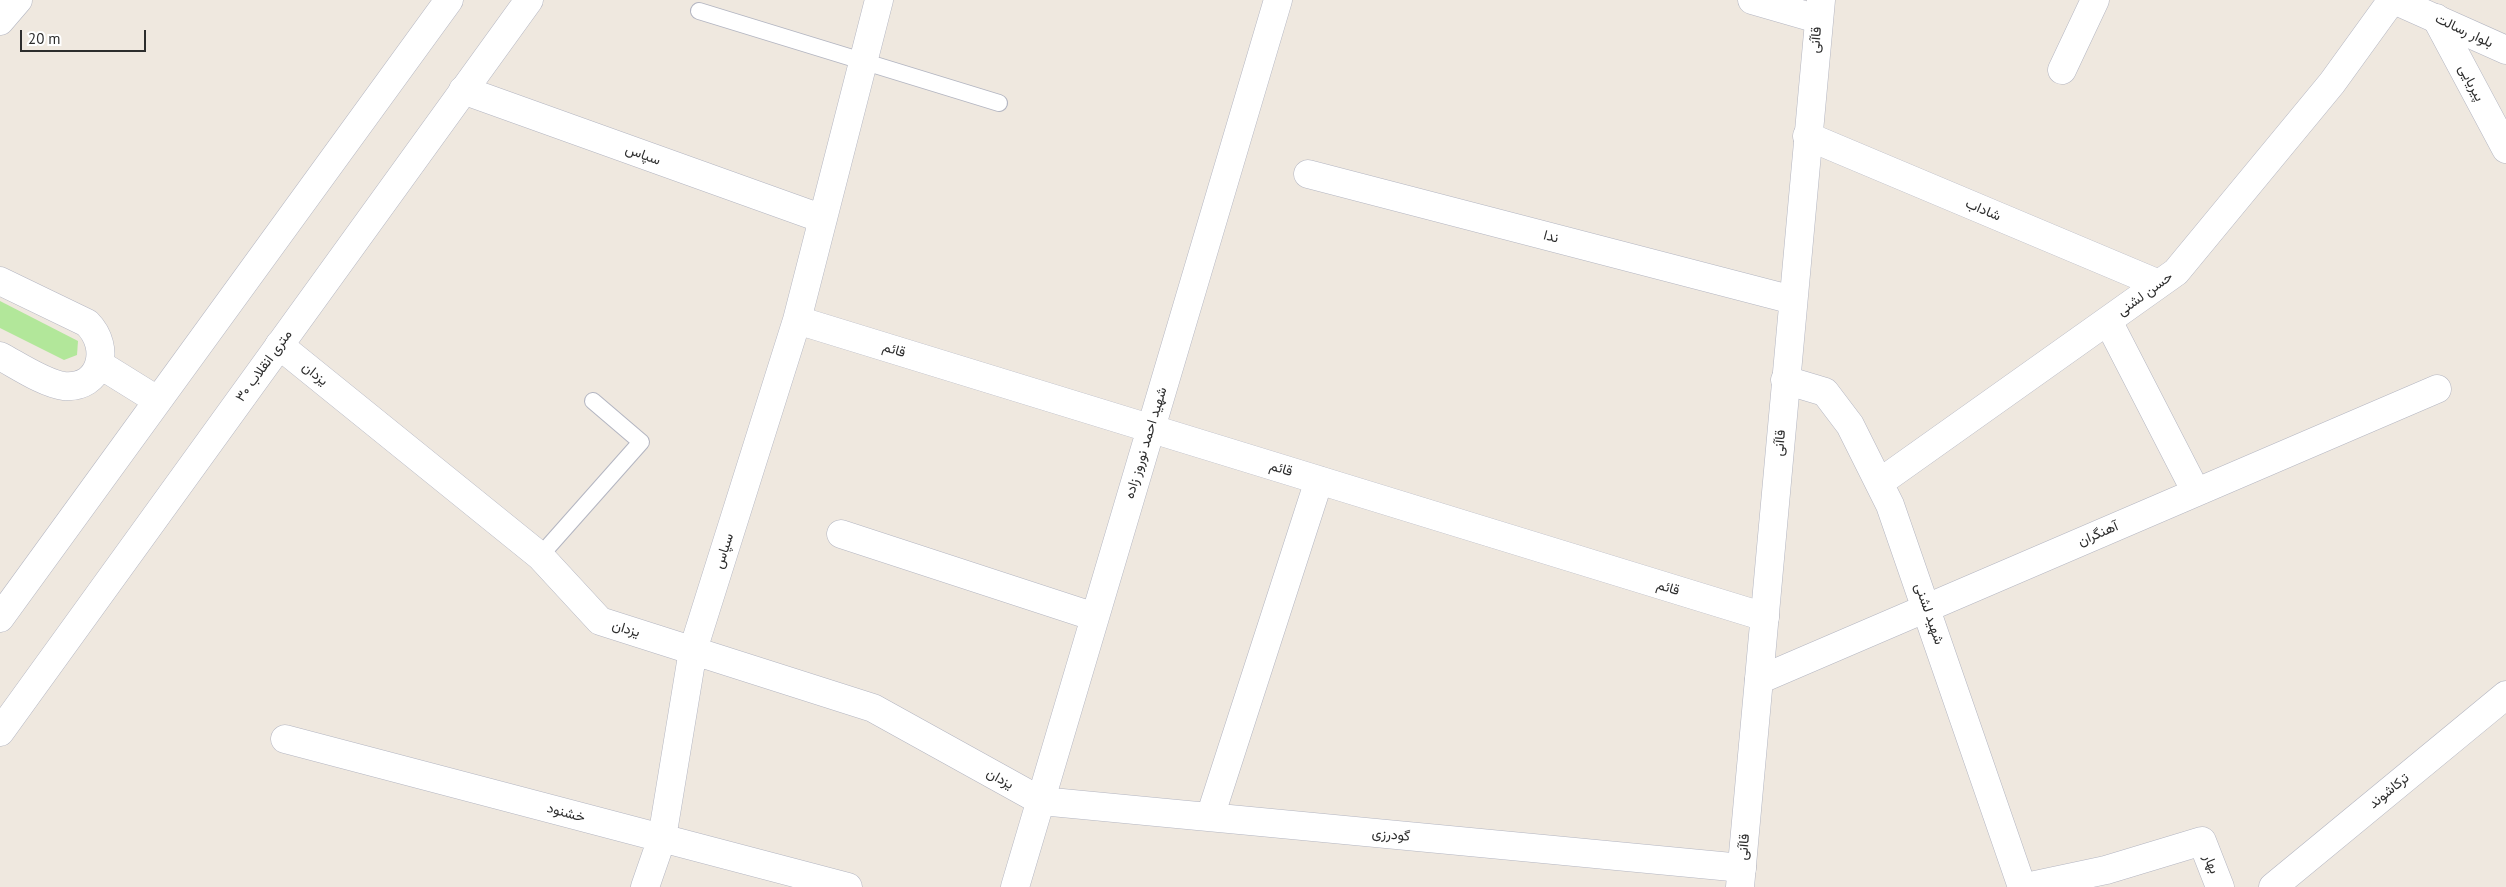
<!DOCTYPE html>
<html>
<head>
<meta charset="utf-8">
<style>
	body { margin:0 }
	#map { position:relative; width:2506px; height:887px; overflow:hidden; background:#efe8df; font-family:"PT Sans",sans-serif }
	canvas { display:block }
	.scale { position:absolute; left:20px; top:30px; width:126px; height:22px; box-sizing:border-box; border:2px solid #2d2d2d; border-top:0; padding-left:6px; font-size:15px; line-height:18px; white-space:nowrap; color:#2d2d2d; -webkit-text-stroke:4px #fff; paint-order:stroke }
</style>
</head>
<body>
<div id="map">
<canvas width="2506" height="887"></canvas>
<div class="scale">20 m</div>
</div>
<script>
const c = document.querySelector('canvas').getContext('2d');
c.lineJoin = 'round';
function paint(path, color) { c.fillStyle = color; c.fill(path, 'evenodd'); }
function trace(path, color, width, dash) { c.strokeStyle = color; c.lineWidth = width; c.lineCap = dash ? 'butt' : 'round'; c.setLineDash(dash || []); c.stroke(path); }
function drawText(font, color, halo, rows, align = 'center') {
  c.font = font + ' "PT Sans",Vazirmatn,sans-serif'; c.lineWidth = 5; c.setLineDash([]); c.textBaseline = 'middle'; c.strokeStyle = halo; c.fillStyle = color; for (const [text, x, y, turn = 0] of rows) {
    c.save(); c.translate(x, y); c.rotate((+turn || 0) * Math.PI / 180); c.textAlign = isNaN(turn) ? turn : align; if (halo) c.strokeText(text, 0, 0); c.fillText(text, 0, 0); c.restore();
  }
}
paint(new Path2D(`
	M0 301 78 341 77 355 64 360 0 328Z`), '#b2e79a');
const lane = new Path2D(`
	M699 11 999 103
	M540 556 641 442 593 401`);
const street = new Path2D(`
	M1752 0 1818 19
	M2436 18 2506 149
	M0 21 18 0
	M2062 70 2095 0
	M463 90 823 219
	M1807 136 2159 284
	M1308 174 1793 300
	M797 320 1765 617
	M2108 321 2196 492
	M279 345 540 556 600 621 873 708 1041 801 1742 868
	M1785 380 1825 392 1850 425 1890 505 2022 887
	M1879 483 2176 272 2332 83 2392 0
	M841 534 1095 617
	M1759 680 2437 389
	M285 739 848 887
	M1210 817 1319 480
	M645 887 662 838 693 650 797 320 879 0
	M1015 887 1278 0
	M2026 887 2106 870 2202 841 2220 887
	M2273 887 2506 695`);
const secondary = new Path2D(`
	M2394 0 2506 50
	M0 281 87 323C112 348 101 389 64 386 45 384 17 365 0 356
	M99 364 157 400
	M0 618 449 0
	M0 732 529 0
	M1740 887 1821 0`);
trace(lane, '#b3b5c1', 18);
trace(street, '#b3b5c1', 29);
trace(secondary, '#b3b5c1', 29);
trace(lane, '#fff', 16);
trace(street, '#fff', 28);
trace(secondary, '#fff', 28);
drawText('14px', '#2d2d2d', '#fff', [
	["بلوار رسالت",2464,31,25],
	["قاآنی",1816,40,-85],
	["پیریایی",2471,83,62],
	["سپاس",643,155,20],
	["شاداب",1983,210,23],
	["ندا",1551,237,15],
	["حسن لشنی",2145,294,-36],
	["قائم",894,350,17],
	["۳۰ متری انقلاب",264,366,-54],
	["یزدان",315,374,39],
	["شهید احمد نوروز زاده",1146,443,-73],
	["قاآنی",1780,443,-85],
	["قائم",1281,469,17],
	["آهنگران",2098,534,-23],
	["سپاس",724,551,-72],
	["قائم",1668,588,17],
	["شهید لشنی",1929,614,71],
	["یزدان",626,629,17],
	["یزدان",1000,779,29],
	["ترکاشوند",2389,791,-39],
	["خشنود",566,813,15],
	["گودرزی",1391,835,5],
	["قاآنی",1744,847,-85],
	["بهار",2211,864,68]
]);
</script>
</body>
</html>
